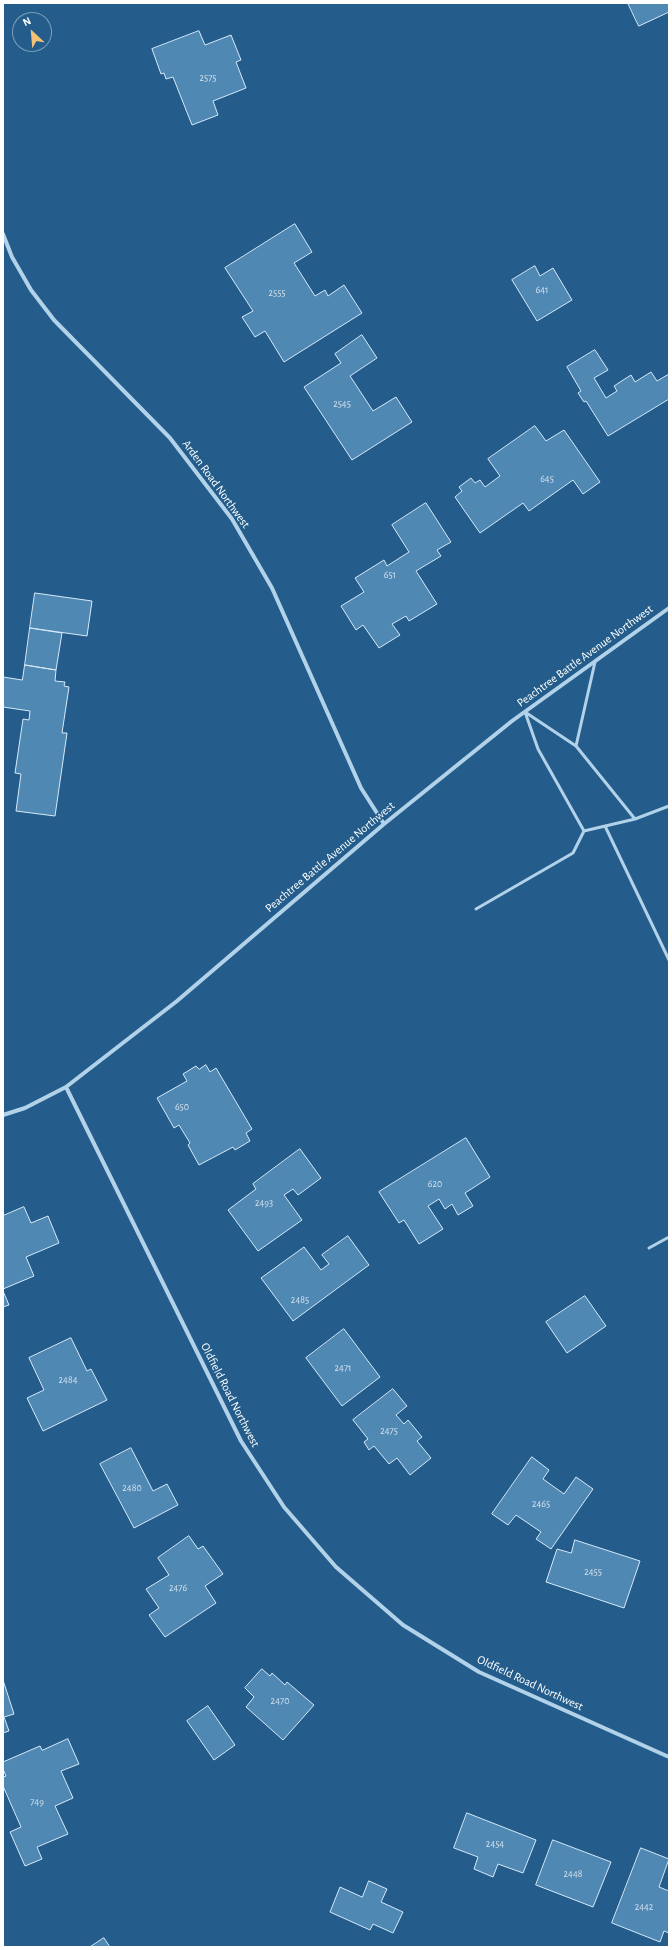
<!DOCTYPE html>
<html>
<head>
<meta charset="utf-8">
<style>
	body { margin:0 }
	#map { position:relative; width:672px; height:1950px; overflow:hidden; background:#245d8b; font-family:"Alegreya Sans",sans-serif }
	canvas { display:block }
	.frame { position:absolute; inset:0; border:4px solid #fff; pointer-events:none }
	.north { position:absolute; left:12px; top:12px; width:40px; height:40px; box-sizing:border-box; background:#245d8b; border:1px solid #7c9eb9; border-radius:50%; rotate:334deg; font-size:11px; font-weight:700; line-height:16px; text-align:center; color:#fff }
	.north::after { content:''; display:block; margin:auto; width:14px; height:18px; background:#f5c175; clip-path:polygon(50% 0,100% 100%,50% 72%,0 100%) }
</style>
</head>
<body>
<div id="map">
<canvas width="672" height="1950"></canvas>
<div class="frame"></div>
<div class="north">N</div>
</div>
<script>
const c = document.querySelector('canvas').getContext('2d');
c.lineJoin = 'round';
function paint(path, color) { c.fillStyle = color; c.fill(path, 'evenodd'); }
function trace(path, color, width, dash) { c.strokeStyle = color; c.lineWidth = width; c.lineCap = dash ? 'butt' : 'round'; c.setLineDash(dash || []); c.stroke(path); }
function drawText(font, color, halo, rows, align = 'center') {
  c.font = font + ' "Alegreya Sans",sans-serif'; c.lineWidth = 3; c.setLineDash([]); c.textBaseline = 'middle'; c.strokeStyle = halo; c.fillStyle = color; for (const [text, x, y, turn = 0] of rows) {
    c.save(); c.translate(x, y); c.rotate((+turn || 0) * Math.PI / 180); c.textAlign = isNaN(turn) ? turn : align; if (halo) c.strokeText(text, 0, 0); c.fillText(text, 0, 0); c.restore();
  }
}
const building = new Path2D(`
	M628 3H669V12L639 26Z
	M199 31 205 45 231 35 241 60 236 62 246 88 213 101 218 115 192 125 173 77 166 79 164 73 161 74 152 49Z
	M295 224 312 252 294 263 315 296 325 290 328 296 344 285 362 313 284 362 265 331 255 337 242 317 253 311 225 268Z
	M535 266 540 276 553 268 572 300 537 321 512 280Z
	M362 335 377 358 350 376 373 411 396 397 412 422 352 460 304 387 341 363 335 354Z
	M595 350 608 370 594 378 606 398 617 391 614 386 631 375 635 382 651 372 657 381 669 374V399L608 436 586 401 584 402 578 393 581 391 567 367Z
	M535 426 546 441 564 430 600 482 583 494 573 480 529 511 523 503 480 533 455 497 462 491 459 487 471 478 475 483 480 480 485 487 500 476 488 459Z
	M426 503 451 542 437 550 441 556 416 571 437 604 409 621 406 616 392 624 400 635 379 648 363 625 356 630 341 606 364 592 355 578 384 560 387 566 409 552 392 525Z
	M35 593 92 601 87 636 30 628Z
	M30 628 62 633 56 670 25 665Z
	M25 665 56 670 55 681 65 682 64 686 69 687 62 733H67L55 816 16 811 21 774 15 773 23 719 29 720 30 711 3 707V677L22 680Z
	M206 1065 210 1072 216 1068 252 1129 246 1133 250 1141 235 1150 233 1147 199 1165 188 1145 190 1143 179 1125 174 1128 157 1098 187 1081 183 1074 196 1066 199 1069Z
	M466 1138 490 1177 465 1193 473 1206 458 1215 452 1204 445 1209 439 1199 428 1206 443 1229 419 1244 404 1220 399 1223 379 1192Z
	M300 1149 321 1178 298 1195 293 1189 284 1195 302 1220 258 1251 228 1210 256 1189 253 1184Z
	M24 1207 31 1223 48 1216 59 1243 26 1257 34 1276 3 1289V1216Z
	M348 1236 369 1265 293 1321 261 1278 304 1247 321 1270 329 1264 322 1255Z
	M3 1291 9 1305 3 1307Z
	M585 1296 606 1326 567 1353 546 1322Z
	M344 1329 380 1377 342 1406 306 1358Z
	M71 1338 87 1371 91 1369 107 1400 43 1431 27 1398 44 1390 29 1358Z
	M393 1389 407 1406 396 1415 404 1424 408 1420 422 1437 417 1441 431 1458 410 1475 397 1458 389 1464 374 1446 369 1450 364 1442 368 1439 353 1420Z
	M131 1448 153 1491 167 1484 178 1505 134 1528 100 1464Z
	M532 1457 549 1470 543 1479 564 1494 576 1477 593 1489 551 1549 536 1539 541 1532 516 1515 508 1525 492 1514Z
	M189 1536 198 1549 203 1546 223 1574 205 1586 216 1603 165 1637 149 1615 159 1608 146 1589 169 1575 158 1558Z
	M575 1540 640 1561 624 1608 546 1582 557 1549 571 1553Z
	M262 1669 270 1676 272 1673 285 1685 287 1682 314 1705 283 1740 246 1707 254 1697 245 1688Z
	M3 1680 14 1714 4 1717 9 1731 3 1733Z
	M208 1706 235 1745 214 1760 187 1721Z
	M68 1739 79 1764 61 1771 73 1798 55 1806 68 1834 37 1847 42 1859 25 1866 10 1832 21 1827 3 1786V1777L6 1776 3 1769V1762L40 1746 42 1750Z
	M467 1813 536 1840 523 1873 498 1864 493 1877 474 1869 478 1857 454 1848Z
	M553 1840 611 1862 593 1907 536 1885Z
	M641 1848 669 1859 659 1887 669 1891V1933L664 1931 660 1942 612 1923Z
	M369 1881 387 1889 381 1902 403 1912 393 1933 373 1924 370 1930 330 1912 340 1887 362 1897Z
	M104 1938 110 1947H90Z`);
paint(building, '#5088b4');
trace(building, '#d6e9f8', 1);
trace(new Path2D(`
	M525 712 576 746 635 819
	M525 712 538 749 584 831
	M576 746 595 662
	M605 826 669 960
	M476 909 573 853 584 831 635 819 669 806
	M649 1248 669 1237`), '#b2d2ea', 3);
trace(new Path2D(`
	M3 234 12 257 31 290 54 320 170 438 232 519 272 588 361 788 384 824
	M66 1087 241 1441 284 1507 336 1567 403 1625 479 1672 669 1757
	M3 1115 25 1108 66 1087 177 1001 384 824 512 721 669 608`), '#b2d2ea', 4);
drawText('10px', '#d3e1ec', null, [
	["2575",208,78],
	["641",542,290],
	["2555",277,293],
	["2545",342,404],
	["645",547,479],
	["651",390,575],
	["650",182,1107],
	["620",435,1184],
	["2493",264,1203],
	["2485",300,1300],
	["2471",343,1368],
	["2484",68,1380],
	["2475",389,1431],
	["2480",132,1488],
	["2465",541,1504],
	["2455",593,1572],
	["2476",178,1588],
	["2470",280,1701],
	["749",37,1802],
	["2454",495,1844],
	["2448",573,1874],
	["2442",644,1907]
]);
drawText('12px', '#fff', '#245d8b', [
	["Arden Road Northwest",216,484,54],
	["Peachtree Battle Avenue Northwest",585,656,-36],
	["Peachtree Battle Avenue Northwest",330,857,-40],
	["Oldfield Road Northwest",230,1395,63],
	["Oldfield Road Northwest",530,1683,25]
]);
</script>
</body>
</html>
